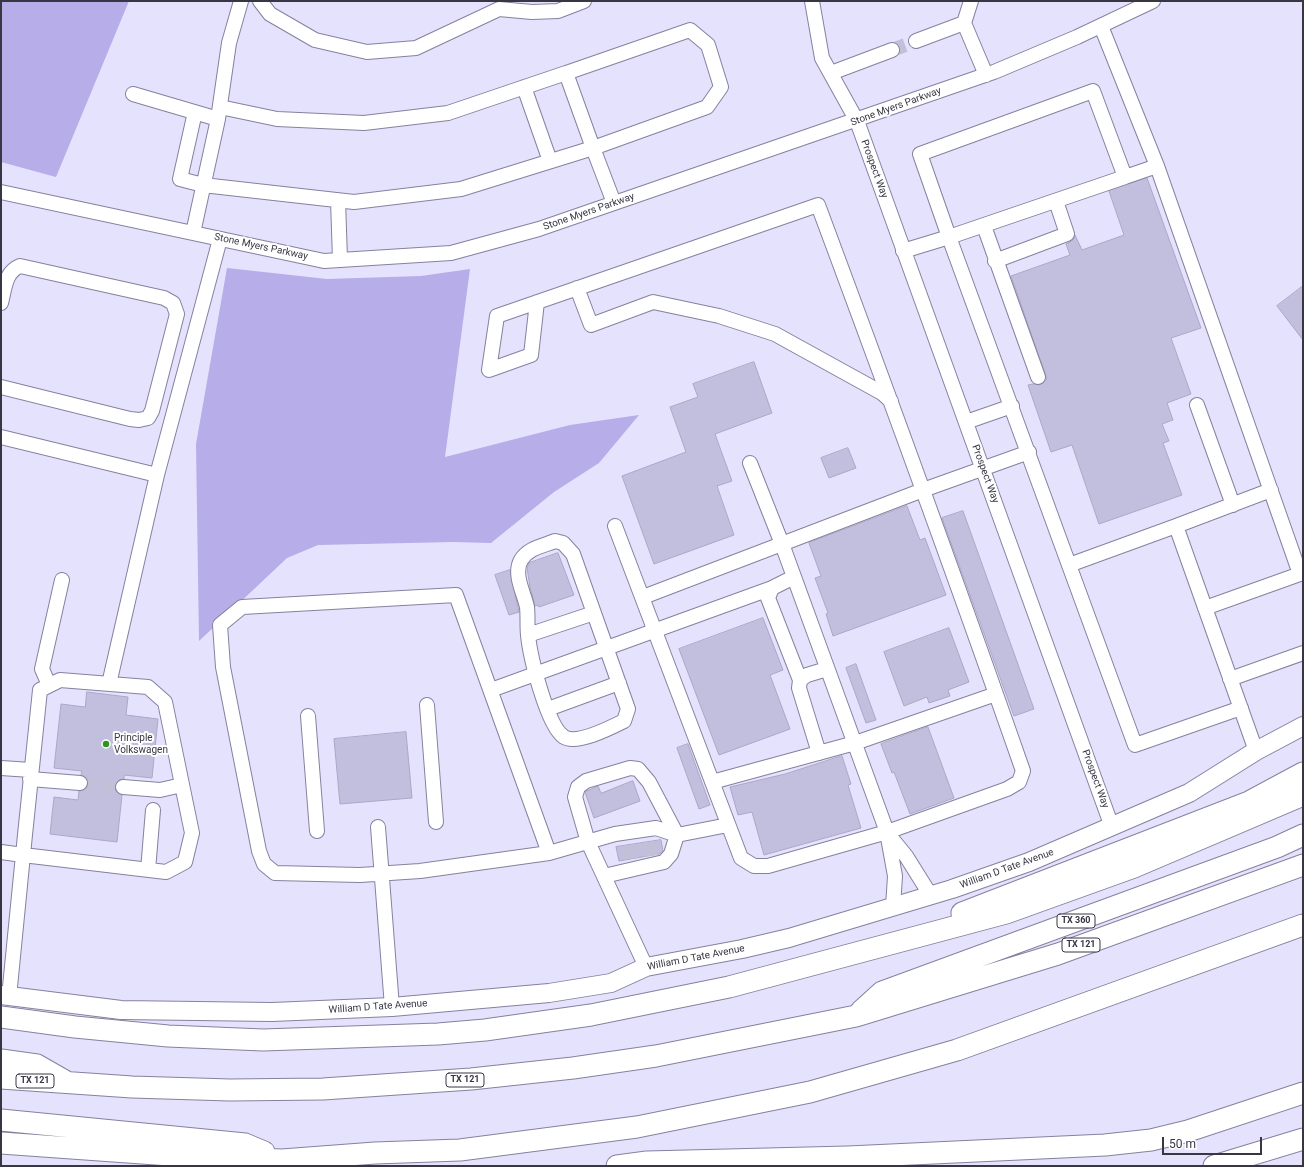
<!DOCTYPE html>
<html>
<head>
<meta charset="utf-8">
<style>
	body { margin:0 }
	#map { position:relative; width:1304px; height:1167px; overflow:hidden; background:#e5e2fd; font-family:Roboto,sans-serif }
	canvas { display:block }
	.frame { position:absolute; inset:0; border:2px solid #383643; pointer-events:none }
	.scale { position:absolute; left:1162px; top:1137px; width:100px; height:18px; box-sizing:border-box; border:2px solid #383643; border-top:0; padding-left:5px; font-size:12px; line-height:14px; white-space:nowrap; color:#383643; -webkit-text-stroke:3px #fff; paint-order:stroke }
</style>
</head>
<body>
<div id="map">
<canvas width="1304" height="1167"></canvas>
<div class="frame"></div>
<div class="scale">50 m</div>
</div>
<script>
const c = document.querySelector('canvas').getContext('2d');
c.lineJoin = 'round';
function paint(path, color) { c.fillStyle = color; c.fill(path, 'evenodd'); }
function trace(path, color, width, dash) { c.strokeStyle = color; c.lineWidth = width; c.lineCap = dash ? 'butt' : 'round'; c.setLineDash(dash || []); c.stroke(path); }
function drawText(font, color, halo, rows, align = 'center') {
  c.font = font + ' Roboto,sans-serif'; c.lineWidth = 4; c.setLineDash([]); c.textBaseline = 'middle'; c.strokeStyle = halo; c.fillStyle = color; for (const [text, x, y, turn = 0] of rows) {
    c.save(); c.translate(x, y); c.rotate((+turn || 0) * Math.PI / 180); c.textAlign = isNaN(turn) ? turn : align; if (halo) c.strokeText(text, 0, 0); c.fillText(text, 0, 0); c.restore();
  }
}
paint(new Path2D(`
	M1 1H129L56 177 1 162Z
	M227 268 327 279 421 276 470 269 445 457 570 425 639 415 599 463 554 492 491 543 453 542 318 545 287 558 199 641 196 444Z`), '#b6ade9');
const building = new Path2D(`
	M1147 178 1201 328 1171 338 1191 394 1167 403 1173 420 1162 424 1169 441 1163 443 1182 495 1099 524 1072 445 1051 452 1028 385 1033 384 1040 385 1047 379 1011 276 1070 255 1066 244 1073 240 1075 235 1082 250 1124 235 1109 191Z
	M1303 286V340L1277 306Z
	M754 362 772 413 715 434 732 481 717 486 734 535 654 564 622 476 686 452 670 407 698 397 693 384Z
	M848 448 856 468 829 478 821 458Z
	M907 506 920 540 925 538 946 595 833 636 826 614 828 613 815 578 821 576 809 543Z
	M963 511 1034 709 1014 716 942 518Z
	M558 553 574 595 539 607 538 605 535 606 530 587 527 568 529 563Z
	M510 570 519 612 509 615 495 575Z
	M763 618 783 670 770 675 790 729 719 755 679 649Z
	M949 628 969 682 948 690 950 696 929 703 927 697 904 706 884 652Z
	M856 664 876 720 866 723 846 668Z
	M87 692 128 697 126 715 158 719 152 778 124 775V779L119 780 115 786 116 791 122 795 117 842 50 834 54 797 78 800 79 791 84 790 88 784 87 779 81 775 82 771 54 768 61 704 85 707Z
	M928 727 954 798 910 814 894 772 892 773 881 744Z
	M406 732 412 798 340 804 334 739Z
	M688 744 710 805 699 809 677 748Z
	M842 756 851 784 848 785 861 828 764 855 752 812 738 815 730 787 785 774Z
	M633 781 640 801 594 818 585 792 598 786 601 793Z
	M661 840 663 851 659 854 619 861 616 847Z`);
paint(building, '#c2bede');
trace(building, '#aba7c6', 1);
trace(new Path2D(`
	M892 50 916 41
	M80 783 123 787
	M649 842 651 856
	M629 845 631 859`), '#c2c0d8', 14, [14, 7]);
const minor = new Path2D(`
	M260 1 270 14 315 40 367 52 416 48 499 9 532 12 558 11 584 1
	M812 1 822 58 857 121 1112 827
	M971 1 964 23 986 75
	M1101 26 1157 166 1125 177 1093 91 920 154 949 237 1125 177
	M916 41 964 23
	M831 73 892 50
	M524 87 550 161
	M133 94 218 119 229 43 241 1
	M220 107 277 119 364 123 448 113 566 73 593 148 707 107 721 87 708 45 690 30 566 73
	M195 112 180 179 203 185 354 202 461 189 593 148 614 203
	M1157 166 1300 574 1205 608
	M1 192 324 261 451 253 539 229 994 72 1077 37 1153 1
	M338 200 340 260
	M984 226 1038 377
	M193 233 218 119
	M903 251 949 237 1069 565 1176 526 1256 751
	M995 261 1067 234 1056 201
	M577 288 591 325 653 302 719 316 775 334 882 393 891 401
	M537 302 531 355 489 370 497 316 818 205C888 393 957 582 1023 771L1019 782 1007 789 887 832 768 866H754L741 858 615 526
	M1 303C5 288 5 272 20 266L164 298 173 303 177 314 152 411 148 418 139 420 130 419 1 387
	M1197 405 1233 505
	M966 422 1012 406
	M1 437 157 475 109 684
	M750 463 782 544 887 832 895 876 893 907
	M157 475 220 239
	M1176 526 1271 490
	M555 541 563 543 573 554 628 709 624 721C612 727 577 745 564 737 547 726 530 656 528 635 527 626 528 616 527 607 524 593 513 574 521 560 528 548 543 546 555 541Z
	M1069 565 1135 745 1241 708
	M794 577 772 588 768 598 800 680
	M643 597 923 490 1029 452
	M528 635 594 613
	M1230 679 1303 653
	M49 685 42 669 62 580
	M491 690 772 588
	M427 705 436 822
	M548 709 619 683
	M308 716 317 831
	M819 753 799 688 800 680 807 675 827 669
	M1 768 31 770
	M30 779 80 783
	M712 782 855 743 996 694
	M123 787 160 790 182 785
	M378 827 392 1007
	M888 834 906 856 931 896
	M1 852 23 855 166 872 185 862 192 833 165 702 148 687 60 680 40 690C29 792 19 895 9 997
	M549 853 456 595 242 607 220 625 223 667 259 851 264 864 275 873 360 875 420 871 549 853 615 834 656 828 677 835 728 825
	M148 870 153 810
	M604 876 664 862 671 854 677 835 649 782 638 769 630 768 586 781 578 787 575 797 588 842 646 967`);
const major = new Path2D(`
	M1 995 121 1010 272 1012 392 1007 549 993 611 983 646 967 742 949 789 938 952 889 1029 862 1189 793 1256 751 1303 726`);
const highway = new Path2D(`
	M962 913 1249 802 1303 773
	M861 1011 882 992 1277 847 1303 835
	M1 1017 75 1027 168 1036 263 1040 438 1034 485 1030 591 1015 729 987 1006 913 1134 867 1303 795
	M1 1060 37 1065 65 1081
	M1 1078 132 1087 230 1090 323 1089 471 1079 573 1068 656 1056 856 1016 1058 954 1303 865
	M1 1120 245 1144 264 1152
	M1 1143 170 1155 282 1160 375 1153 460 1150 637 1127 810 1092 957 1050 1303 925
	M617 1166 647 1162 848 1157 1105 1145 1151 1140 1188 1131 1303 1093
	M1214 1166 1303 1139`);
trace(minor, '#85819f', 16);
trace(major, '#85819f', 20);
trace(highway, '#85819f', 23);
trace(minor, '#fff', 14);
trace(major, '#fff', 18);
trace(highway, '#fff', 21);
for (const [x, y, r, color] of [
	[106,744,4,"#2d961f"]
]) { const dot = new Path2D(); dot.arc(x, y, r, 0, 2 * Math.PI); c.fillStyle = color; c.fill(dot); trace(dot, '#fff', 1.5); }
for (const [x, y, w] of [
	[1076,921,38],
	[1081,945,38],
	[465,1080,38],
	[35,1081,38]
]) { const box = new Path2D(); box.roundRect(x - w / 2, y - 7, w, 14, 3); c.fillStyle = '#fff'; c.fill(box); trace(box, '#383643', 1); }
drawText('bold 9px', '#383643', null, [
	["TX 360",1076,921],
	["TX 121",1081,945],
	["TX 121",465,1080],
	["TX 121",35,1081]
]);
drawText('10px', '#383643', '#fff', [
	["Stone Myers Parkway",896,107,-20],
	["Prospect Way",874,169,70],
	["Stone Myers Parkway",589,212,-19],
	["Stone Myers Parkway",261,247,12],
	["Prospect Way",985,474,70],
	["Prospect Way",1095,779,70],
	["William D Tate Avenue",1007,869,-20],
	["William D Tate Avenue",696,958,-11],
	["William D Tate Avenue",378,1007,-4]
]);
drawText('10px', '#383643', '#fff', [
	["Principle",114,738],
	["Volkswagen",114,750]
], 'left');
</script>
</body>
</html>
